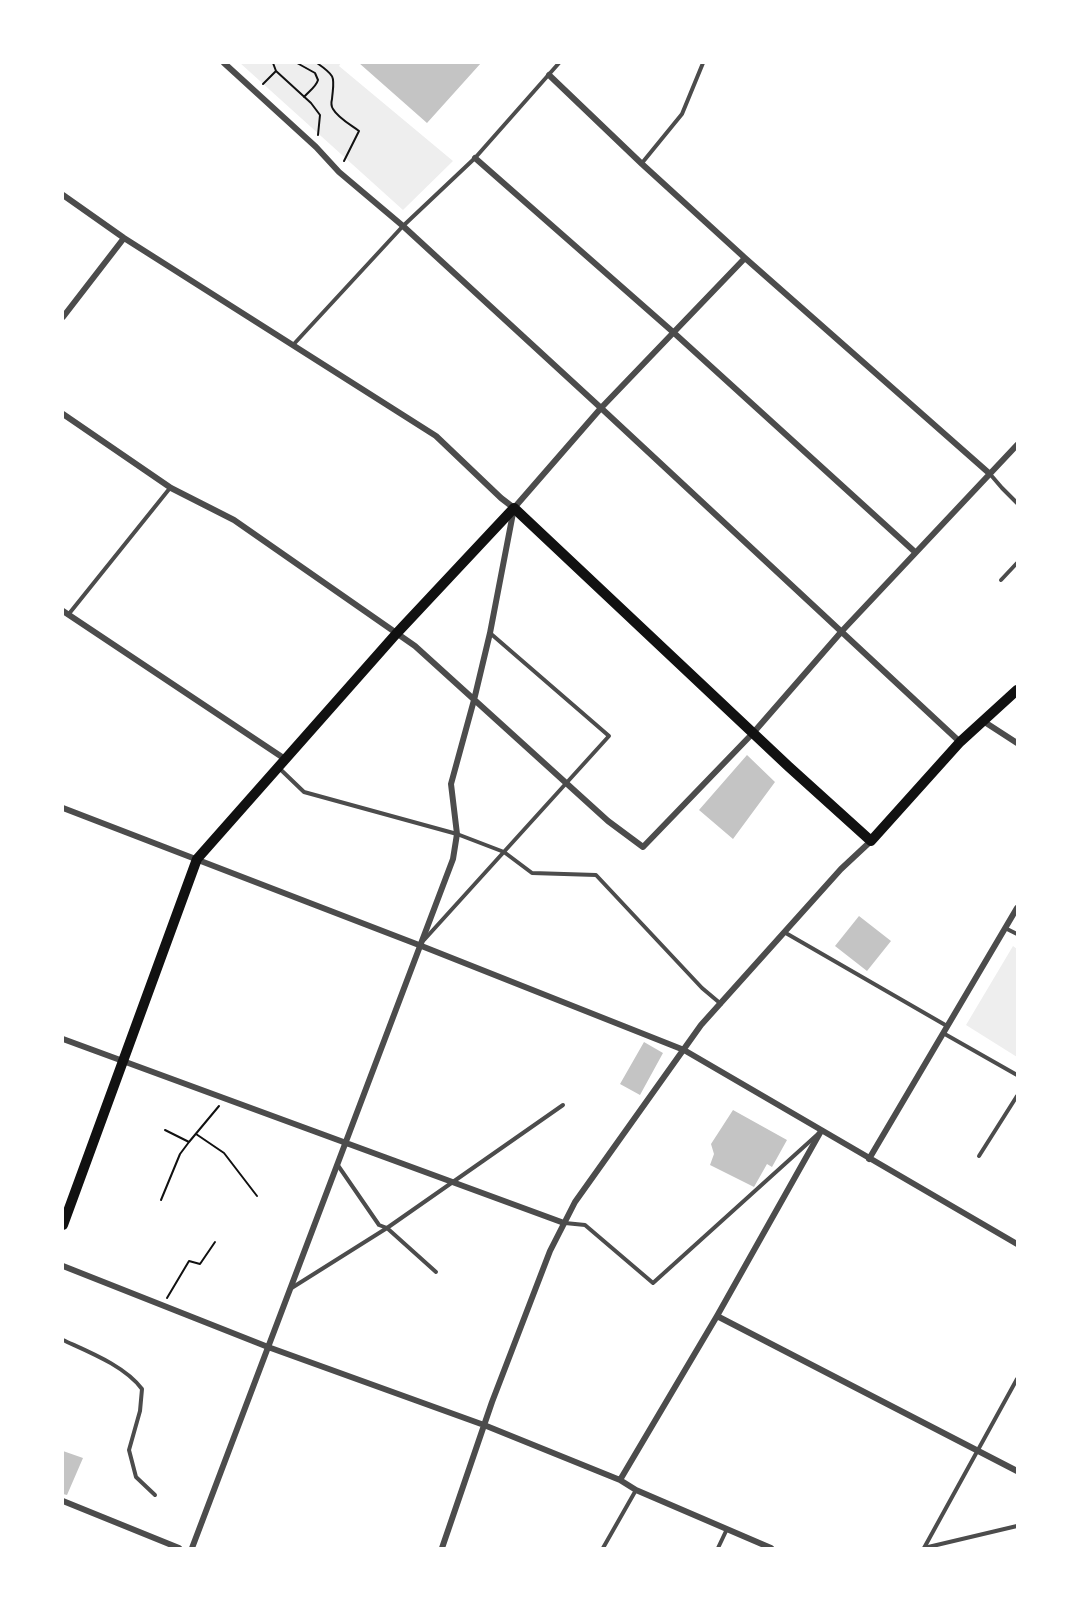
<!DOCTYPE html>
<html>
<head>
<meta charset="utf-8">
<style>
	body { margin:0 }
	#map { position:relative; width:1080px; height:1611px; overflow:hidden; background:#fff; font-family:"Crimson Pro",serif }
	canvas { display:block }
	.frame { position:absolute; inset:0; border:64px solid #fff; pointer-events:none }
</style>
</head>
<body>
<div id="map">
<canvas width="1080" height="1611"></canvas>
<div class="frame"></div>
</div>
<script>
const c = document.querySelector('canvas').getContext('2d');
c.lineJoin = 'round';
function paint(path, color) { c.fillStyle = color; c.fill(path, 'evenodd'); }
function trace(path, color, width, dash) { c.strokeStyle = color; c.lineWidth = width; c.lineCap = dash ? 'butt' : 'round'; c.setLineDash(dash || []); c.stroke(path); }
paint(new Path2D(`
	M240 63H341L339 66 453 161 403 210Z
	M1013 946 1017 949V1057L966 1025Z`), '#eee');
paint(new Path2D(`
	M359 63H481L427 123Z
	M747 755 775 782 733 839 699 810Z
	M859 916 891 941 867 971 835 946Z
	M644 1042 663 1053 640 1095 620 1084Z
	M733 1110 787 1140 772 1167 767 1164 754 1187 710 1165 714 1154 711 1144Z
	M63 1451 83 1458 67 1495 63 1494Z`), '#c4c4c4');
trace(new Path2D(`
	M273 63 276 71 311 103 320 115 318 135
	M297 63 315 73 318 80C316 87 309 91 304 97
	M317 63C337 77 334 77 332 99 331 103 331 106 333 109 338 118 351 125 359 131L344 161
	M263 84 276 71
	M165 1130 189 1142 219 1106
	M196 1134 224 1153 257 1196
	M161 1200 180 1154 189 1142
	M167 1298 189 1261 200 1264 215 1242`), '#111', 2);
trace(new Path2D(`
	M642 163 682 114 703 63
	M293 345 403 226 475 158 559 63
	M990 474 1002 488 1017 503
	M1001 580 1017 563
	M68 615 170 488
	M279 768 304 792 457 834 504 852 532 873 596 875 702 988 721 1004
	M1005 928 1017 934
	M784 932 947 1026
	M424 940 609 736 490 633
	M943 1033 1017 1075
	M979 1156 1017 1096
	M337 1164 379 1225 387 1228 436 1272
	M565 1223 585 1225 653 1283 818 1134
	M290 1289 387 1228 563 1105
	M63 1340C89 1352 125 1366 142 1389L140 1411 129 1450 136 1477 155 1495
	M603 1548 636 1490
	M718 1548 727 1529
	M924 1548 1017 1379
	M924 1548 1017 1526`), '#4c4c4c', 4);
trace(new Path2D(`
	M224 63 316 147 339 172 403 226 601 408 960 742
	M549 75 642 164 745 258 990 474
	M475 158 673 332 915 552
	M63 195 124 238 436 436 501 498 514 508
	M63 317 124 238
	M63 414 171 488 234 520 415 646 608 821 643 847 754 732 842 631 1017 445
	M63 611 285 759
	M983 721 1017 743
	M63 808 419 945 684 1050 1017 1244
	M63 1039 564 1223
	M869 1159 1017 908
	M63 1266 268 1347 484 1425 620 1480 636 1490 771 1548
	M717 1316 1017 1471
	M620 1480 717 1316 821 1131
	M63 1501 179 1548
	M192 1548 453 859 457 834 451 784 474 700 490 633 514 508 601 408 745 258
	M442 1548 492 1402 550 1251 575 1202 701 1025 841 869 871 841`), '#4c4c4c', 6);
trace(new Path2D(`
	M63 1225 197 859 396 634 514 508 788 766 871 841 960 742 1017 690`), '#111', 10);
</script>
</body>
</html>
